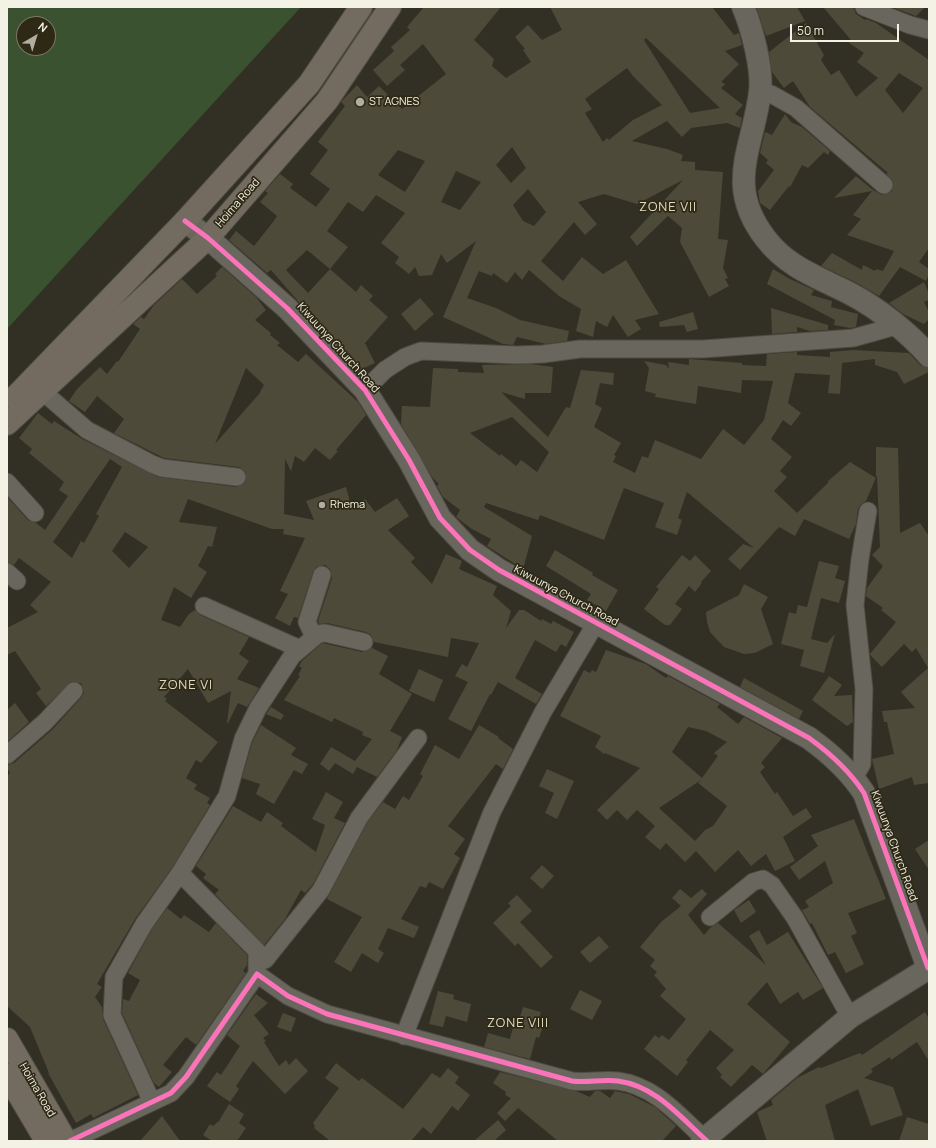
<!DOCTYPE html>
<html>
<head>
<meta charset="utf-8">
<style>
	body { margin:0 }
	#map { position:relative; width:936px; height:1148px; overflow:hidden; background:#323025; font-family:Manrope,sans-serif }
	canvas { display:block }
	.frame { position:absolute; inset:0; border:8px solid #f4f1e5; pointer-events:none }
	.north { position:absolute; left:16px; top:16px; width:40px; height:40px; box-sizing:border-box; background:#2e2915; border:1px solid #7d7968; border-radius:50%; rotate:38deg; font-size:11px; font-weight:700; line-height:16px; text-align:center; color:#f4f1e5 }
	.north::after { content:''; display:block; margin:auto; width:14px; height:18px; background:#b0ada2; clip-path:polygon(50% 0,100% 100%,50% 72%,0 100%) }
	.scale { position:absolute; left:790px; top:24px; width:109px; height:18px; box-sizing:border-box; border:2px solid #f4f1e5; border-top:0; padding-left:5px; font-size:12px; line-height:14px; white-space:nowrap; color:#f4f1e5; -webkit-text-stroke:3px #2e2915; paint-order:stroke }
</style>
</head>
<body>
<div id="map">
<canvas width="936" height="1148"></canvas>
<div class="frame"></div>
<div class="north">N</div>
<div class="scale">50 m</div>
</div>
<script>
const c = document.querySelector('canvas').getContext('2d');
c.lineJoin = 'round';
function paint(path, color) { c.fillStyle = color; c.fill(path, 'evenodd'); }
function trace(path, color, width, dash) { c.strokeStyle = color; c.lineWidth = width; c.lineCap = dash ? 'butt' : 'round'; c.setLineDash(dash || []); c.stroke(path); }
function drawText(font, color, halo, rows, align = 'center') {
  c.font = font + ' Manrope,sans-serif'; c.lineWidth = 3.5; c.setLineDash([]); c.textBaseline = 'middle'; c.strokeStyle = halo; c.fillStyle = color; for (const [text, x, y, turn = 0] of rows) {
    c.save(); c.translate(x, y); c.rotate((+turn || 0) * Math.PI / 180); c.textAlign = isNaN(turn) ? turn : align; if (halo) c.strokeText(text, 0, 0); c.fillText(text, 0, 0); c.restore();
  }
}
paint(new Path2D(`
	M7 7H301L7 329ZM24 24H48V48H24Z`), '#3a5230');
paint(new Path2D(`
	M424 7H501L474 40 494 59 492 66 506 78 531 62 523 50 525 49 515 37 528 25 542 40 562 30 550 7H712L734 35 739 33 742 45 725 51 739 64 721 82 725 84 721 88 743 105 735 114 742 118 740 128 727 123 691 128 682 137 667 121 632 141 667 149 683 155 681 161 695 162V170L723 172 718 239 728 240 723 268 728 278 725 279 729 286 709 297 680 242 682 228 668 216 637 246 630 237 683 180 637 204 604 194 578 202 597 224 585 235 574 222 541 261 563 281 582 257 603 274 626 260 659 314 635 320 641 329 628 337 613 315 607 327 596 321 593 337 576 331 581 309 559 296 529 270 522 280 515 272 507 283 493 273 492 276 479 271 467 298 496 308 520 320 569 331 567 341 546 344 517 337 513 345 503 344 443 317 476 241 447 263 441 254 432 275 419 276 415 267 409 274 395 263 399 257 381 243 405 213 376 195 363 212 348 202 327 231 348 247 330 269 356 292 361 285 373 296 369 300 388 317 365 343 375 363 362 369 297 300 271 270 267 273 229 240 236 231 254 246 273 222 277 216 260 202 268 193 265 191 280 174 293 184 290 188 316 207 330 189 310 174 328 150 318 142 345 106 341 102 357 85 367 97 379 86 402 109 446 74 423 44 400 65 405 70 387 86 373 70 394 51 391 47 410 30 407 27ZM646 38 720 108 690 113 644 40ZM627 68 633 76 662 105 633 120 609 140 607 138 603 142 585 113 592 109 585 99ZM512 147 526 168 511 183 496 165ZM398 150 425 161 405 192 378 175ZM456 171 481 182 460 210 441 202ZM528 189 546 212 534 226 523 221 513 205ZM307 250 330 269 308 293 286 270Z
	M756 7H797L805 21 766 36Z
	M823 7H853L856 14 865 20 866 19 876 23 929 60V248L919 262 929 269V274L926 281 900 267 879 296 857 283 821 266 832 253 862 270 863 265 875 271 876 269 883 271 894 251 847 235 861 219 853 215 872 191 834 198 856 176 873 190 882 195 892 191 893 181 886 174 888 173 810 107 793 81 784 88 772 72 769 52 806 23 824 55 821 60 831 75 839 70 856 97 878 78 857 62 864 53 849 43 851 40ZM899 73 923 88 903 113 885 90Z
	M891 7H925L916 16Z
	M785 114 791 122 802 127 830 151 828 155 824 152 808 168 802 165 790 187 789 186 770 210 760 203 758 191 774 170 766 163 768 160 760 153 765 132 772 135Z
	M222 267 256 297 266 310 255 320 271 333 270 335 280 343 277 345 298 362 306 354 358 402 366 415 336 450 338 451 330 460 315 448 304 462 295 456 291 471 285 459 284 514 314 520 306 501 346 487 352 509 365 499 375 512 397 498 409 516 388 530 415 558 411 562 432 584 446 554 462 561 459 569 497 586 493 595 511 611 506 628 519 610H524L541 621 542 619 551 624 553 621 574 632 566 647 561 644 556 652 535 640 515 678 542 694 536 704 498 682 491 695 490 694 471 731 448 719 468 682 455 676 462 664 467 667 479 643 451 638 448 657 374 642 371 635 366 632 327 623 319 624 318 621 332 578 330 569 325 565 316 567 313 572 298 618 294 617 290 626 275 618 288 594 280 591 305 538 283 534 284 529H272L188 499 179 522 217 527 212 547 208 546 198 566 207 572 191 598 174 587 161 620 180 627 189 614 195 610 200 615 249 637 239 654 249 661 237 679 259 688 247 707 238 703 228 723H227L231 691 208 703 188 669 164 697 167 699 165 701 218 742 201 763 196 760 186 778 197 785 194 789 210 798 207 803 210 805 172 868 135 919 97 984 102 987 95 997 102 1007 103 1019 138 1095 93 1118 91 1114 76 1123 48 1073H49L30 1027 7 1006V777L10 772 7 769V765L14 763 52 730 81 698 84 693 81 683 71 682 46 706 36 693 41 689 15 651 7 655V628L38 612 30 605 51 582 19 558 14 565 7 562V497L28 520 36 523 45 530 68 496 59 490 64 482 29 453 32 449 19 438 38 413 52 424 54 421 82 439 158 477 236 487 245 483 246 473 239 467 164 458 114 433 124 419 97 396 85 412 69 401 77 389 100 367 107 374 117 361 118 362 140 329 133 324 141 317 144 319 154 305 182 279 197 294 217 276 215 274ZM246 368 264 385 259 394 215 444ZM110 459 122 467 96 514 99 516 84 543 81 541 72 558 53 542ZM125 532 148 547 129 568 112 551Z
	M773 269 788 278 814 290 811 295 832 301 831 307 858 314 856 327 850 328 834 325 835 320 767 284Z
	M924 282 929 294V300L924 302 929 312V319L924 324 903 314 889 303Z
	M420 298 434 314 415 331 401 314Z
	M771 308 828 325V330L810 331 797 327V332L772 334Z
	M693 312 698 329 687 332 684 325 660 327 659 322Z
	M853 350 909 353 920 365 929 368V372L904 384 897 372 875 365V359L842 363 840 394 828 393 830 375 795 373 788 403 801 413 791 426 783 420 771 439 792 457 780 471 787 477 774 491 797 513 829 482H827L850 462 876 478V447L898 448 900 533 920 523 929 536V783L914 785 912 777 879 789 872 759 894 754 887 722H884L882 711 915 708 901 692 928 668 916 648 912 652 904 644 882 667 871 656 870 654 896 622 881 610 883 608 866 596 867 588 883 566 872 555 880 547 877 475 866 501 861 504 858 509 856 524 849 539 804 519 795 536 779 527 740 570 728 559 743 544 754 548 687 492 678 518 682 520 677 535 655 527 664 503 624 488 604 540 540 515 538 520 486 503 484 507 532 536 523 569 487 546 491 539 472 529 456 517 460 510 443 497 437 486 439 484 432 477 401 424 402 406 430 407 433 368 458 369V372L484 373 482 365 531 364 553 367 551 393H525V399L501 392 548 437 566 407 570 408 581 370 614 373 613 385 600 383 595 404 602 408 594 427 621 443 614 455 616 456 613 462 635 473 642 456 648 458 655 440 701 459 723 429 744 445 764 420 773 381 742 380 741 393 698 386 696 404 655 397 656 394 645 391 649 368 644 361 666 365 669 369 668 362 689 365V359L742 363V365L766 366 767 354 797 352V355L830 357V352ZM512 417 549 452 537 472 521 460 516 466 501 454 500 456 470 433Z
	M555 550 593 573 592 575 618 590 606 611 587 600 591 594 546 566Z
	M682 555 690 561 695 555 711 571 701 582 702 583 695 592 689 586 675 604 682 609 670 625H665L644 609 659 589 656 587Z
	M819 561 839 566 835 578 845 581 839 603 821 598 811 639 827 643 835 634 824 673 800 666 804 650 781 644 789 612 796 614 798 605 807 607Z
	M744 584 768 597 761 609 773 644 755 653 744 654 724 647 710 632 707 622 706 612 739 595Z
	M322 643 362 652 372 648 388 656 379 674 412 694 390 731 402 737 397 750 377 777 357 767 353 774 335 763 329 771 320 764 331 747 355 761 372 739 362 735 363 732 334 718 332 722 284 700 300 676 298 675 302 668 299 666 302 661Z
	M606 650 646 664 666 678 668 676 720 704 717 707 738 724 744 717 782 738 761 763 765 767 760 772 775 794 777 792 793 816 806 808 812 817 783 837 795 861 775 871 766 854 751 866 738 850 715 872 696 851 685 862 666 843 660 850 645 837 655 826 637 810 627 820 617 810 607 820 597 810 640 768 605 753 604 754 595 747 601 736 560 716 584 670 590 673 592 670 596 672ZM688 727 706 731 727 742 714 753 718 756 702 778 672 752ZM701 780 698 783 727 806 713 826 705 830 695 841 659 808Z
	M419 669 443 680 434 702 409 691Z
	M829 676 842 685 834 696 852 695 853 722 847 726 812 700Z
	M744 678 803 711 799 719 740 687Z
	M15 703 29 722 7 742V710Z
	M271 707 284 715 281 720 266 714Z
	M261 725 296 748 291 755 308 764 302 774 294 770 274 804 256 794 260 784 242 778 252 743Z
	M479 725 499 737 498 738 513 749 503 769 496 764 448 826 465 839 454 854 460 858 443 889 429 882 426 888 420 886 401 919 419 927 414 938 388 928 378 949 384 953 378 963 362 953 351 972 334 962 362 917 327 899 367 823 383 802 395 809 403 796 409 800 423 776 420 774 435 745 459 759Z
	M547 769 574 781 557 819 545 813 554 793 539 786Z
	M326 792 343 802 334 818 345 823 313 884 305 893 301 890 285 919 264 945 215 894 219 890 203 878 206 874 196 866 233 806 261 822 267 812 283 823 281 826 316 852 325 825 312 819Z
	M854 819 886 899 848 913 857 933 851 936 864 964 846 973 835 952 828 955 812 923 810 924 802 910 809 907 805 901 833 883 825 861 799 880 790 867 818 846 811 835Z
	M929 840V870L915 849Z
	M542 865 554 876 542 889 530 878Z
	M680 889 691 898 702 889 707 894 688 915 704 935 711 927 718 923 766 965 749 936 759 930 767 945 788 932 823 988 803 1000 798 992 780 1004 767 982 747 1004 790 1042 763 1074 752 1065 731 1087 720 1077 722 1075 716 1068 734 1050 710 1030 686 1060 688 1062 677 1076 644 1049 655 1035 659 1038 662 1035 669 1040 686 1019 660 996 666 989 654 975 657 972 650 966 655 960 640 947 661 922 681 906 672 898Z
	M517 895 532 911 520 922 553 957 541 968 518 943 515 946 493 923 511 906 508 903Z
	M749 900 756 912 741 923 734 910Z
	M167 908 181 919 184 915 209 932 216 923 247 955V965L243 971 246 973 196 1045 186 1037 163 1065 172 1072 159 1087 154 1083 122 1013 123 999 129 1001 140 980 128 973 152 929Z
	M599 936 609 947 590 963 580 952Z
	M580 990 602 1001 592 1020 570 1009Z
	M438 991 454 995 453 999 471 1004 467 1022 446 1016 443 1027 429 1024Z
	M256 994 268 1003 254 1015 269 1034 263 1038 266 1041 264 1042 279 1066 286 1060 289 1065 296 1058 308 1071 285 1094 253 1061 236 1086 239 1089 230 1102 207 1086 217 1072 221 1075 240 1046 227 1035Z
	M523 1007 541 1012 537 1025 543 1026 539 1038 536 1037 530 1059 484 1047 488 1033 510 1039 515 1019 519 1020Z
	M925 1012 929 1019V1061L917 1042 891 1060 890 1057 871 1069 873 1072 864 1078 893 1087 903 1115 871 1126 858 1089 825 1105 835 1141H767L757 1112 773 1105 771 1100 797 1078 819 1067 822 1069 821 1068 860 1053 862 1055Z
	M283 1013 296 1018 291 1032 277 1027Z
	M336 1063 359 1081 362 1078 403 1109 432 1073 440 1078 448 1068 459 1077 455 1083 470 1095 458 1111 452 1106 431 1134 423 1127 411 1141H330L314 1128 315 1126 313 1123 339 1088 325 1078Z
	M500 1072 576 1091 590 1097 595 1091H600L610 1098 615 1091 629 1094 655 1107 676 1126 662 1141H558L518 1108 505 1121 497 1113 511 1098 505 1095 506 1092 493 1083Z
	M229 1104 244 1114 239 1123 246 1128 237 1141H212L203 1135 210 1124 213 1126 219 1121Z
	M162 1116 180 1141H140Z
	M907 1117 929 1124V1141H899Z
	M498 1120 506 1130 494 1141H474Z`), '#4e4a39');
const minor = new Path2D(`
	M864 7 910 25 929 30
	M760 92 771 94 796 108 884 185
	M365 390 385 370 405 357 421 351 517 355 543 354 580 349H703L853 338 896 326
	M42 391 87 430 152 464 162 468 237 477
	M7 482 35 513
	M7 572 17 581
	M204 606 300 649
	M314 637 307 622 322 575
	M7 755 45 722 74 691
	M854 778 862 764 864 689 855 605 860 559 868 511
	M180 873 257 951V972
	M710 917 753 882 763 879 772 885 795 918 850 1017
	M258 961 265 960 321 890 359 818 418 738
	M404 1036 492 812 543 712 596 623
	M152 1102 112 1015 114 977 144 924 180 873 227 796 243 739 258 708 292 656 318 634 325 633 364 642
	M70 1141 171 1093 186 1077 257 974 288 996 327 1014 572 1081C587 1083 603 1079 618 1081 656 1086 680 1117 707 1141`);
const tertiary = new Path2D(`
	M743 7C752 28 763 70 760 92 753 149 724 185 766 239 788 268 820 278 851 294 879 309 908 332 929 356
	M185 221 208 238 287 308 365 390 409 460 440 518 470 550 499 570 809 738C831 754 849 770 864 793L928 968
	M702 1141 850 1017 929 968`);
const primary = new Path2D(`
	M14 398 185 221 309 84 361 7
	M7 424 208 238 327 101 390 7
	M7 1039 66 1141
	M7 1075 46 1141`);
trace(minor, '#4d4b42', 19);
trace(tertiary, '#4d4b42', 24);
trace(primary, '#4d4b42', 24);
trace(minor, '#68665d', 17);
trace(tertiary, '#68665d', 22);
trace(primary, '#736b60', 22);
trace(new Path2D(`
	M185 221 208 238 287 308 365 390 409 460 440 518 470 550 499 570 809 738C831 754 849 770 864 793L928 968
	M70 1141 171 1093 186 1077 257 974 288 996 327 1014 572 1081C587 1083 603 1079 618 1081 656 1086 680 1117 707 1141`), '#fb73b8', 5);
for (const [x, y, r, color] of [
	[360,102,5,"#b0ada2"],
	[322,505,4,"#b0ada2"]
]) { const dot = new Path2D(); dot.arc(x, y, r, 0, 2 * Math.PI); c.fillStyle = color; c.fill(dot); trace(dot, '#2e2915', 1.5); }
drawText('11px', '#f4f1e5', '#2e2915', [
	["ST AGNES",369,102],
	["Rhema",330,505]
], 'left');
drawText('11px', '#f4f1e5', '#2e2915', [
	["Hoima Road",238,203,-49],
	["Kiwuunya Church Road",338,348,48],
	["Kiwuunya Church Road",566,596,28],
	["Kiwuunya Church Road",894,846,70],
	["Hoima Road",37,1090,60]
]);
c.letterSpacing = '1px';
drawText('13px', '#e0dac1', '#2e2915', [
	["ZONE VII",668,207],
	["ZONE VI",186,685],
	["ZONE VIII",518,1023]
]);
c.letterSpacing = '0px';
</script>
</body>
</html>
